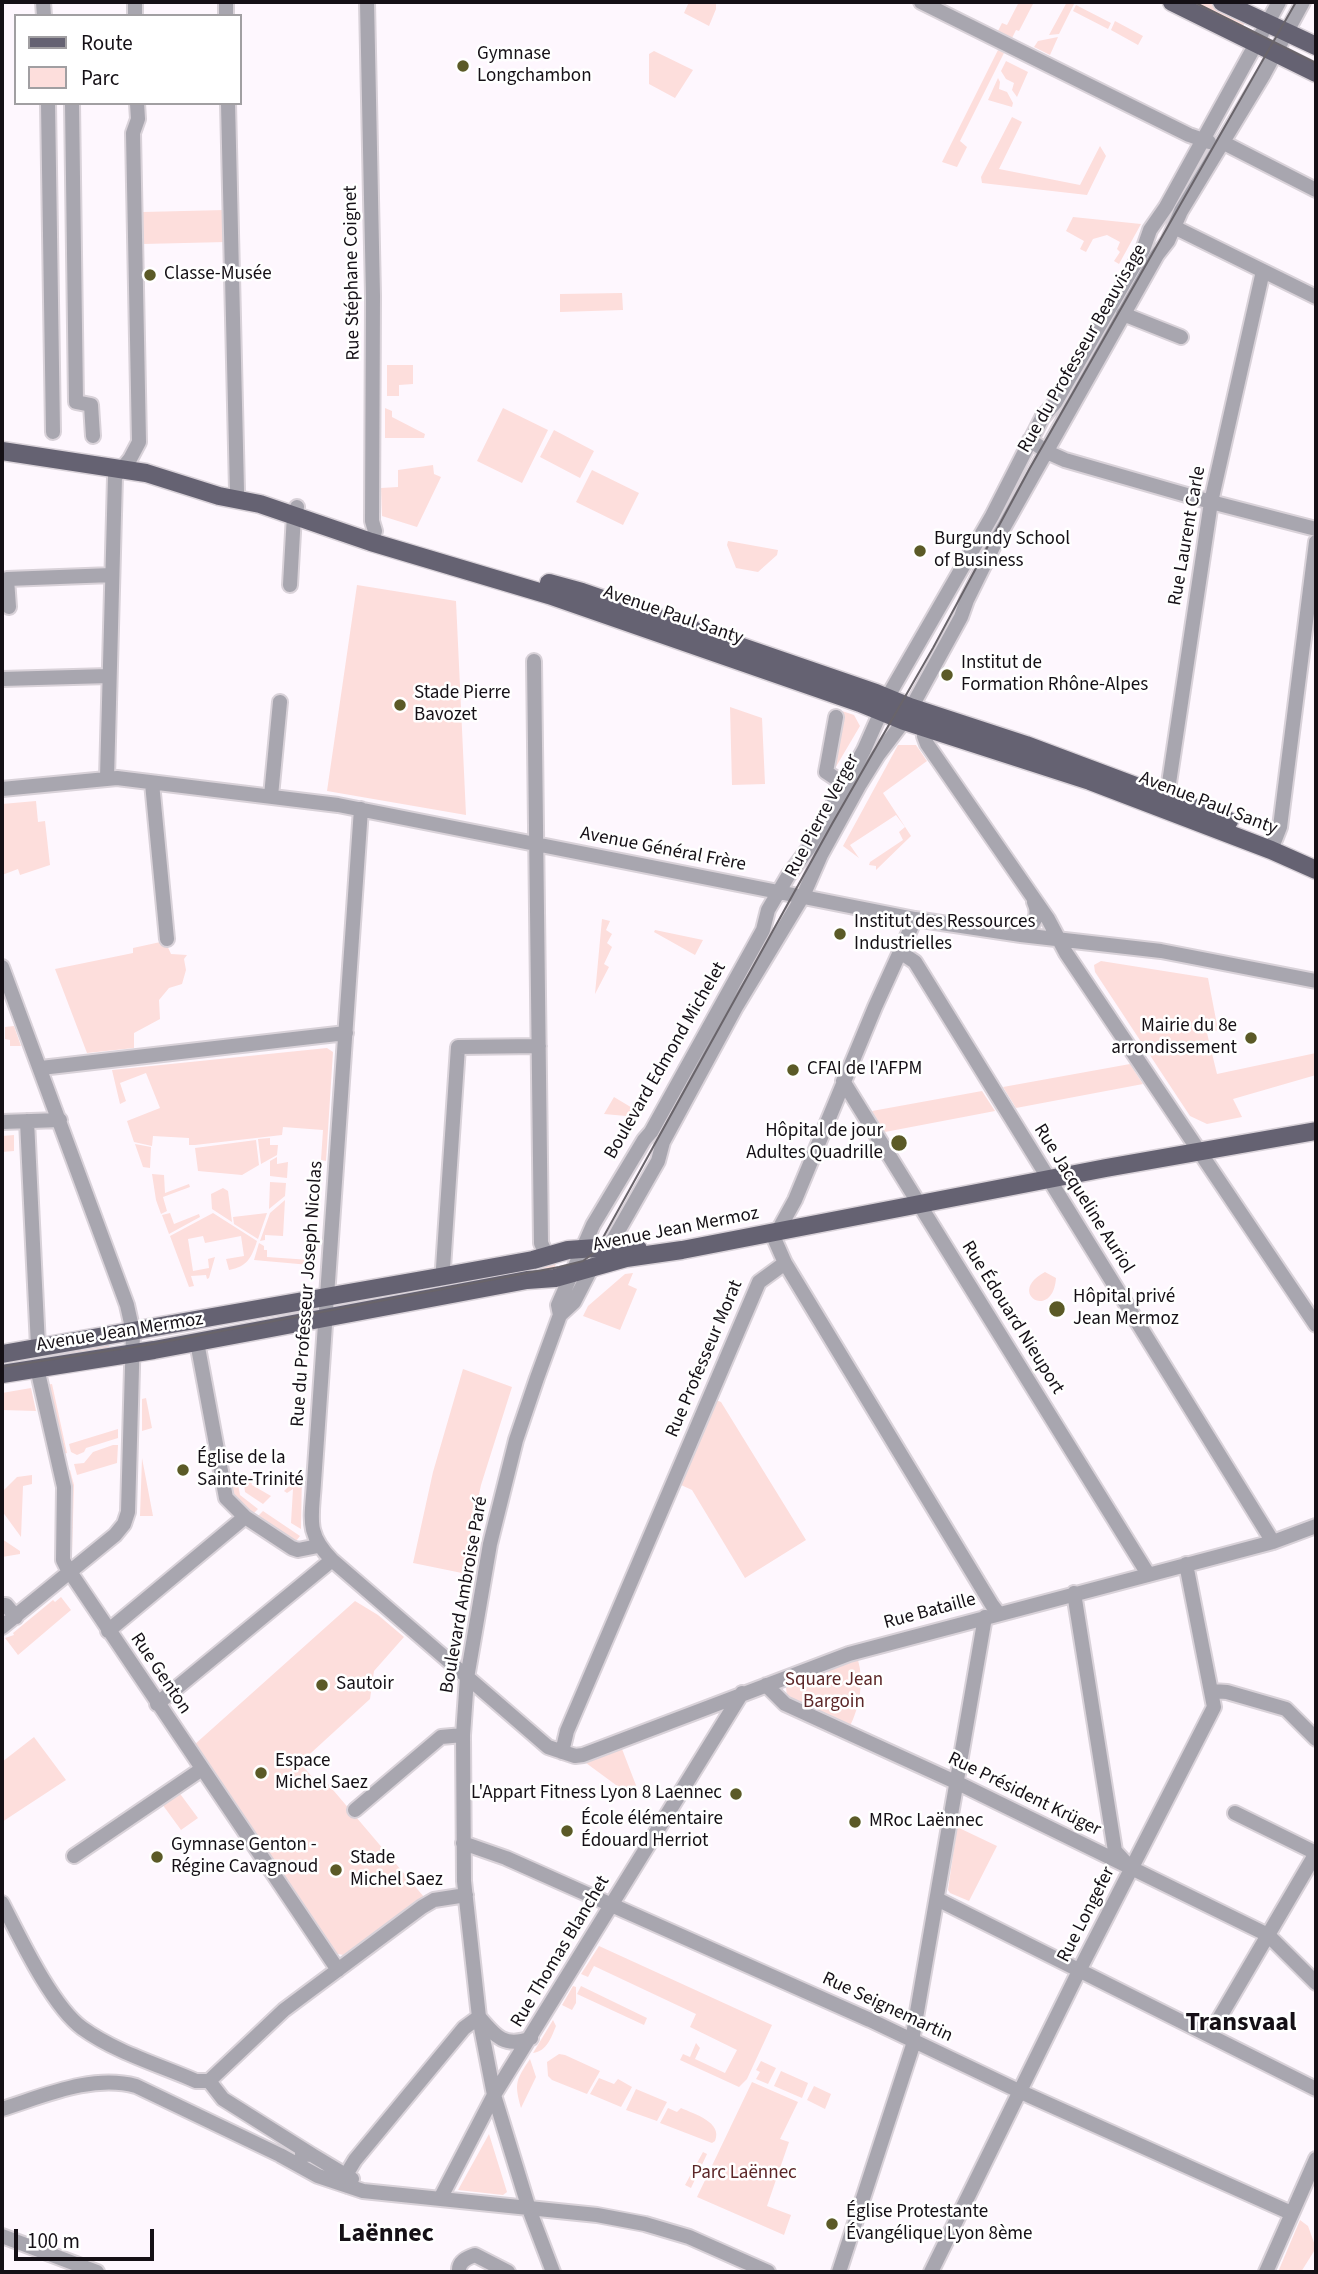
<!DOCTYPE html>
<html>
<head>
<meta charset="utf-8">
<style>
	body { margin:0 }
	#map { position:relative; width:1318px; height:2274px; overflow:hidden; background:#fef7fe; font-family:"Source Sans 3",sans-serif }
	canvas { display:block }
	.frame { position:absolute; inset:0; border:4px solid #151016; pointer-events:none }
	.legend { position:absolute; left:14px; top:14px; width:228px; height:91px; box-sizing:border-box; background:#fff; border:2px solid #a19fa2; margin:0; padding:9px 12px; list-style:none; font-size:21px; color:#151016 }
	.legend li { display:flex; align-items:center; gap:14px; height:35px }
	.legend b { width:35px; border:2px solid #a19fa2 }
	.scale { position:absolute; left:14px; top:2229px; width:140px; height:32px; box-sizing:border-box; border:4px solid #151016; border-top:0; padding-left:9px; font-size:21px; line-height:24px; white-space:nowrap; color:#151016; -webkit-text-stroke:5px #fff; paint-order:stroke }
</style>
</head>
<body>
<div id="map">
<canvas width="1318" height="2274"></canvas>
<div class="frame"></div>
<ul class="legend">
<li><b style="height:9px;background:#656272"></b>Route</li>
<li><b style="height:19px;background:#fddedc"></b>Parc</li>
</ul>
<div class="scale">100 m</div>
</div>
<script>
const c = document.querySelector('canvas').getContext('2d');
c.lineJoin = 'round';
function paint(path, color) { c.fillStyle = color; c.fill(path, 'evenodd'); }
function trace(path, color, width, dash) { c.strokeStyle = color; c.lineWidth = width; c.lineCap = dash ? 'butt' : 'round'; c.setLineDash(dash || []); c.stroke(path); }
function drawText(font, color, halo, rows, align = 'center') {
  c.font = font + ' "Source Sans 3",sans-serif'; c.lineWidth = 5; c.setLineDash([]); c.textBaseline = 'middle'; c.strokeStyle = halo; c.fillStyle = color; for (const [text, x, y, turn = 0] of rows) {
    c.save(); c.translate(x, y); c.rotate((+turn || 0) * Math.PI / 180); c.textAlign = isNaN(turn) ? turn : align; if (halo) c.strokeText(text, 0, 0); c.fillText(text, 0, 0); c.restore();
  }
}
paint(new Path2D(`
	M689 2H716V9L709 26 684 13Z
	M1019 2H1034L1019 31 1016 30 1012 38 998 31 1002 23 1007 25Z
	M1067 2H1075L1059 34 1049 35Z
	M1188 2H1209L1246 20 1242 28Z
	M1076 5 1111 23 1108 29 1073 11Z
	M1115 21 1143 36 1138 45 1111 30Z
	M1058 37 1050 55 1034 47 1038 41Z
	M998 50 1004 53 960 141 967 147 957 167 942 162Z
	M654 51 693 70 675 98 649 84V54Z
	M1006 61 1028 72 1017 97 1012 90 1014 83 1006 79 1001 71Z
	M998 78 1000 82 999 89 1007 92 1013 103 1012 107 988 100Z
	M1012 117 1022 122 999 169 1080 185 1100 146 1106 156 1087 195 982 183 981 177Z
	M225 210 226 242 143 244V212Z
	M1073 217 1141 224 1119 264 1114 261 1120 252 1117 249 1120 242 1107 235 1093 239 1086 252 1080 249 1084 241 1066 231Z
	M622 293 623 310 560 312V294Z
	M387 365H413V384L399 385V396H387Z
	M385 408 392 411V417L425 434 424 438H385Z
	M503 408 548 430 522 483 477 461Z
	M554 430 594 451 580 478 540 457Z
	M433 465 434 474 441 477 417 527 382 516 381 488 398 487V470Z
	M592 470 639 493 623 525 576 502Z
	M728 541 778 550 777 555 758 572 736 568 727 545Z
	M357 585 456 601 466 815 327 791Z
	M730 707 762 718 765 784 732 785Z
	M842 711 854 715 860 726 834 770 829 769 838 728 844 717Z
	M898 745H916L927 761 883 793 911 836 876 870V866L869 865 870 862 903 840 899 832 905 827 896 815 850 845 859 858 843 846Z
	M36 801 38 822 45 821 50 865 20 875 18 869 2 875V804Z
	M602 919 610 921 606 930 612 934 607 943 612 947 604 964 609 967 595 994Z
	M655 930 703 940 695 955 654 932Z
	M165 941 171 954 187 955 184 959 186 970 182 984 169 988 159 1000 160 1019 134 1033V1048L87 1053 55 969 133 953V948Z
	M1101 961 1208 978 1218 1030 1207 1033 1217 1074 1316 1053V1075L1233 1099 1242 1117 1207 1124 1190 1116 1095 972 1094 965Z
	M14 1026 21 1046H10V1040L5 1039V1027Z
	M327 1048 333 1052 326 1161 321 1160 323 1130 283 1127 282 1135 195 1145H189V1138L153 1136 152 1146 134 1142 127 1121 160 1108 146 1073 120 1083 126 1101 120 1104 112 1070Z
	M1130 1064 1143 1084 1016 1108 1003 1087Z
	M982 1091 995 1111 885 1132 872 1111Z
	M614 1097 639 1112 637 1117 604 1114Z
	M14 1135V1151L2 1152V1136Z
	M270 1138V1145H278L277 1155 261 1164 258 1139Z
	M256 1140 259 1165 242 1175 198 1171 195 1148Z
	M135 1144 151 1147 150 1168 143 1167Z
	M277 1157V1164L288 1162 287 1178 270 1176V1161Z
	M152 1174 164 1175 165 1193 189 1184 190 1187 163 1197 167 1211 161 1214 156 1200Z
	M270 1182 286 1183 285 1196 269 1209Z
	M223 1188 228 1191 232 1222 212 1209 211 1194Z
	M285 1200 283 1236 265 1235V1240L260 1241 270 1213Z
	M170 1213 174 1224 199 1214 200 1217 169 1234 162 1215Z
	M213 1213 257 1241C252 1257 247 1267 229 1270L226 1259 244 1256 241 1236 205 1243 203 1236 188 1239 193 1271 209 1268 208 1259 215 1257 209 1278 207 1279 206 1275 191 1276 194 1286 189 1287 170 1236Z
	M267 1213 258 1239 234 1224 233 1217Z
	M259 1243 264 1246V1250H267V1257L310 1260V1265L254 1260Z
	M558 1258 554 1269 350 1308 347 1297Z
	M1045 1272 1056 1278C1053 1322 1005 1293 1045 1272Z
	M633 1273 628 1285 637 1289 620 1330 583 1316 588 1306 625 1274Z
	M108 1341 110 1352 2 1369V1360Z
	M463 1369 512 1387 481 1485 462 1573 413 1563 433 1472Z
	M52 1384 67 1453 60 1455 44 1385Z
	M31 1388 36 1411 2 1410V1393Z
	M146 1398 152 1428 142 1431V1399Z
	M716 1400 721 1402 806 1540 745 1578 692 1490 681 1485Z
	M118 1429V1438L86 1448 84 1452 77 1455 71 1452 69 1444Z
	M113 1445H118L117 1463 77 1475 74 1464 84 1463 93 1452Z
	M142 1458 153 1516H140Z
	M70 1470 74 1485 72 1553H65L63 1472Z
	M302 1473 301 1529 291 1523 293 1489 287 1493 284 1491Z
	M32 1475V1484L23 1486 21 1537 2 1511V1492L17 1477Z
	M258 1475 259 1479 251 1481 252 1485 271 1496 263 1504 245 1492 243 1477Z
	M237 1479 240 1495 258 1509 254 1513C239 1503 233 1498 230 1480Z
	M263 1511 300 1536 296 1541 258 1516Z
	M2 1539 20 1551V1554L2 1557Z
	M61 1597 71 1610 18 1655 5 1638 14 1635 13 1633 53 1600 55 1602Z
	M355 1601 378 1615 404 1637 374 1671 370 1699 300 1763 322 1788 328 1784 424 1897 343 1955 333 1953 194 1745Z
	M858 1660C864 1681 860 1706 850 1726L787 1696 786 1688 791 1683Z
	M34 1737 66 1780 2 1822V1762Z
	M622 1749 639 1793 635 1799 586 1763Z
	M178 1791 198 1818 181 1830 162 1804Z
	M957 1827 997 1846 969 1901 950 1893 948 1890Z
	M599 1946 772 2025 747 2079 739 2087 680 2060 683 2054 690 2057 696 2043 700 2048 695 2059 725 2073 737 2050 690 2027 696 2014 594 1966 588 1977 581 1974Z
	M573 1986 576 1987V2003L572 2010 562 2005Z
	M581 1986 647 2018 644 2025 577 1994Z
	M553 2020 556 2026C551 2038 547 2051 533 2053Z
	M559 2054 565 2055 600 2071 587 2094 552 2080 548 2076 547 2062Z
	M530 2059 536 2077 521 2108C514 2083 516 2080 530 2059Z
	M761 2061 776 2068 768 2084 756 2079 760 2072 756 2070Z
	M781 2071 808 2083 802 2098 774 2086Z
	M599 2078 614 2084 618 2079 632 2087 621 2107 590 2094Z
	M752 2082 798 2102 780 2139 789 2142 767 2206 791 2215 784 2235 697 2197Z
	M814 2086 831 2094 825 2109 807 2100Z
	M636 2089 667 2102 657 2121 626 2110Z
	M668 2108 677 2112 681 2108C694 2114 723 2122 715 2141L712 2143 660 2123Z
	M489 2134 507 2192 503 2195 458 2190Z
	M703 2152 707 2154 691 2188 685 2185Z
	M1300 2220 1308 2226 1316 2248 1301 2272H1278Z`), '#fddedc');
const minor = new Path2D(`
	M43 2 44 16
	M135 2V16
	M226 2V16
	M367 2 373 296 372 521 375 531 371 542
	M921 2 1189 135 1209 142
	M48 103 53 432
	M72 103 76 402 91 405 93 436
	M228 103 237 491 234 499
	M1224 143 1316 190
	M1174 227 1316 297
	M1123 314 1181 337
	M1030 440 1047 452 1065 460 1211 502 1316 529
	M290 585 294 515 297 507
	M9 607 7 579 112 575
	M534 661 541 1243 547 1256
	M2 679 109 676
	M836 717 826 772 844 784
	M931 719 924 736 927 744 1048 919 1066 953 1316 1325
	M107 778 115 477 130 459 139 442 133 133 138 119 137 103
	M152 783 167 939
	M2 789 117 778 338 805 915 919 1021 935 1161 951 1316 981
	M271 796 280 702
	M1162 806 1169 783 1211 502 1263 271
	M361 809 314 1482C312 1518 305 1533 332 1560L548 1747 575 1756 583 1755 849 1654 1273 1542 1316 1526
	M1271 850 1280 827 1316 542
	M1021 935C1033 926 1041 916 1034 902
	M900 952 915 962 1273 1542
	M2 967 127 1305 133 1332 128 1512 124 1524 115 1535 2 1627
	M41 1068 346 1033
	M843 1081 1148 1574
	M27 1121 38 1346
	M2 1122 60 1120
	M785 1263 992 1605 999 1614
	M445 1276 443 1268 458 1047 539 1046
	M560 1315 558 1305 593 1225 644 1140 651 1132 763 930 768 910 788 876 808 849 864 750 887 698 992 516 1042 418 1055 403 1143 250 1150 230 1166 207 1279 2
	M197 1342 226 1498 245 1517 292 1548 298 1550 318 1546
	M37 1368 64 1487 63 1560 66 1566 338 1970
	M1074 1593 1115 1851 1126 1863
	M2 1605H6L16 1617
	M108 1631 245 1517
	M766 1685 785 1704 962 1785 1268 1935 1316 1983
	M1212 1691 1227 1692 1286 1709 1316 1739
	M157 1704 332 1560
	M562 1752 567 1731 759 1282 785 1263 774 1238 795 1200 875 1007 915 919
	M355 1810 441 1737 463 1735
	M1235 1813 1316 1853
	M463 1843 506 1858 870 2020 1021 2092 1291 2213
	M74 1856 202 1769
	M937 1899 1316 2089
	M2 1903C20 1938 52 2006 82 2028 114 2051 153 2063 189 2078L196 2081H209
	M480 2018C496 2037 505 2048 531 2038
	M1210 2034 1316 1853
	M209 2081 284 2010 422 1907 434 1900 466 1895
	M209 2081 223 2099 312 2155
	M2 2109C44 2096 92 2074 136 2086L280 2155 318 2176 363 2191 597 2215 645 2224 689 2237 768 2272
	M302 2154 312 2155 352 2179
	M348 2186 346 2175 355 2160 464 2028 479 2017
	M440 2199 494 2095 742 1693
	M2 2236 97 2272
	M459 2272C458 2262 466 2258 475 2255L508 2272
	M553 2272 529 2209 494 2095 479 2017 464 1881 463 1735 467 1678 490 1544 516 1440 537 1378 560 1315 574 1302 592 1267 609 1247 658 1161 663 1142 736 1007 803 896 821 855 860 784 878 755 904 721 961 617 967 600 996 541 1157 255 1168 241 1181 211 1264 74 1303 2
	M839 2272 913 2045 912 2041 985 1617
	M931 2272 1079 1971 1214 1707 1186 1564
	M1266 2272 1316 2159`);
const major = new Path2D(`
	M1172 2 1316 73
	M1222 2 1316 46
	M2 451 146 473 219 496 260 504 371 542 549 595 860 703 904 721 1090 781 1271 850 1316 870
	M549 583 582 592 876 693 910 707 1026 745 1229 821
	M2 1354 445 1276 533 1260 568 1250 609 1247 628 1251 638 1249
	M2 1374 154 1350 527 1280 555 1278 626 1258 682 1250 1106 1168 1316 1131`);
trace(minor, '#d9d2d9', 18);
trace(major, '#d9d2d9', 21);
trace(minor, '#a8a6af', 14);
trace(major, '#656272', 18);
trace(new Path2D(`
	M1194 2 1316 63
	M2 1367 153 1344 559 1267 583 1261 595 1252 832 824 933 648 1030 468 1296 2`), '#69646a', 2);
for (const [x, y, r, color] of [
	[463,66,7,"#5b5a27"],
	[150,275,7,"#5b5a27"],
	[920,551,7,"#5b5a27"],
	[947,675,7,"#5b5a27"],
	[400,705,7,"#5b5a27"],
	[840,934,7,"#5b5a27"],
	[1251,1038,7,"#5b5a27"],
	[793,1070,7,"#5b5a27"],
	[899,1143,9,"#5b5a27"],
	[1057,1309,9,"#5b5a27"],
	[183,1470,7,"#5b5a27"],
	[322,1685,7,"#5b5a27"],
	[261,1773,7,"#5b5a27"],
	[736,1794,7,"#5b5a27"],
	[855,1822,7,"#5b5a27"],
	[567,1831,7,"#5b5a27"],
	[157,1857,7,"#5b5a27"],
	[336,1870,7,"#5b5a27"],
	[832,2224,7,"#5b5a27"]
]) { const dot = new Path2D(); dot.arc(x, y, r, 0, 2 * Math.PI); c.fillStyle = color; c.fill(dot); trace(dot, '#fff', 2.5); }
drawText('19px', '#151016', '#fff', [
	["Gymnase",477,55],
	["Longchambon",477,77],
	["Classe-Musée",164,275],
	["Burgundy School",934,540],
	["of Business",934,562],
	["Institut de",961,664],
	["Formation Rhône-Alpes",961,686],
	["Stade Pierre",414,694],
	["Bavozet",414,716],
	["Institut des Ressources",854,923],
	["Industrielles",854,945],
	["Mairie du 8e",1237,1027,"right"],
	["arrondissement",1237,1049,"right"],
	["CFAI de l'AFPM",807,1070],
	["Hôpital de jour",883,1132,"right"],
	["Adultes Quadrille",883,1154,"right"],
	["Hôpital privé",1073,1298],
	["Jean Mermoz",1073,1320],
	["Église de la",197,1459],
	["Sainte-Trinité",197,1481],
	["Sautoir",336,1685],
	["Espace",275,1762],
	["Michel Saez",275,1784],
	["L'Appart Fitness Lyon 8 Laennec",722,1794,"right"],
	["École élémentaire",581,1820],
	["Édouard Herriot",581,1842],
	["MRoc Laënnec",869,1822],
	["Gymnase Genton -",171,1846],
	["Régine Cavagnoud",171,1868],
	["Stade",350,1859],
	["Michel Saez",350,1881],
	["Église Protestante",846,2213],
	["Évangélique Lyon 8ème",846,2235]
], 'left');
drawText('19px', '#151016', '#fff', [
	["Rue Stéphane Coignet",353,273,-91],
	["Rue du Professeur Beauvisage",1083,349,-60],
	["Rue Laurent Carle",1188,536,-80],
	["Avenue Paul Santy",673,616,19],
	["Avenue Paul Santy",1208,804,21],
	["Rue Pierre Verger",823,816,-62],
	["Avenue Général Frère",663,850,11],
	["Boulevard Edmond Michelet",666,1061,-60],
	["Rue Jacqueline Auriol",1083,1199,58],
	["Avenue Jean Mermoz",676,1230,-11],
	["Rue du Professeur Joseph Nicolas",308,1294,-86],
	["Rue Édouard Nieuport",1012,1318,58],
	["Avenue Jean Mermoz",120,1333,-9],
	["Rue Professeur Morat",705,1359,-67],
	["Boulevard Ambroise Paré",465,1595,-80],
	["Rue Bataille",930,1612,-15],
	["Rue Genton",160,1674,56],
	["Rue Président Krüger",1024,1795,26],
	["Rue Longefer",1087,1915,-63],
	["Rue Thomas Blanchet",561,1952,-59],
	["Rue Seignemartin",887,2008,25]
]);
drawText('19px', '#5c2728', '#fff', [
	["Square Jean",834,1681],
	["Bargoin",834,1703],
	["Parc Laënnec",744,2174]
]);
drawText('bold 26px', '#151016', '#fff', [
	["Transvaal",1241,2024],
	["Laënnec",386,2235]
]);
</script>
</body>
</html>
